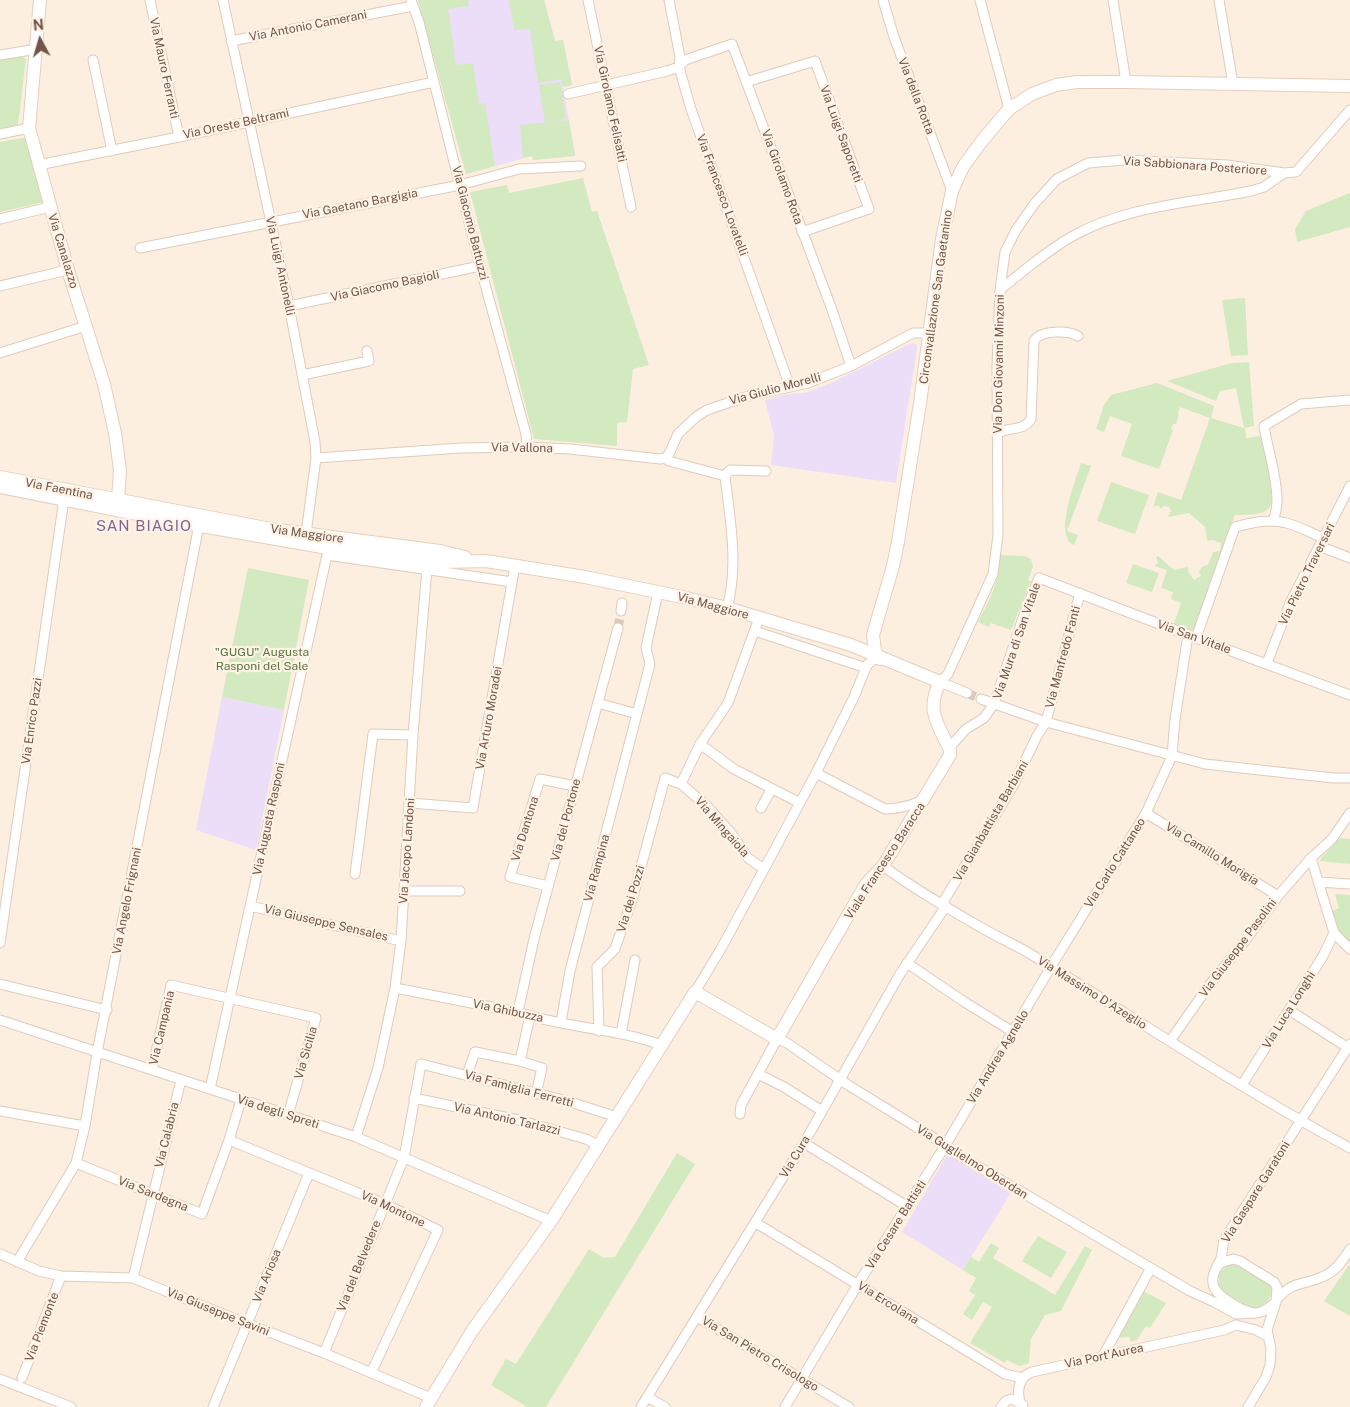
<!DOCTYPE html>
<html>
<head>
<meta charset="utf-8">
<style>
	body { margin:0 }
	#map { position:relative; width:1350px; height:1407px; overflow:hidden; background:#fcefe0; font-family:"Public Sans",sans-serif }
	canvas { display:block }
	.north { position:absolute; left:15px; top:15px; width:50px; height:50px; -webkit-text-stroke:4px #fff3e6; paint-order:stroke; rotate:354deg; font-size:14px; font-weight:700; line-height:20px; text-align:center; color:#725448 }
	.north::after { content:''; display:block; margin:auto; width:18px; height:22px; background:#725448; clip-path:polygon(50% 0,100% 100%,50% 72%,0 100%) }
</style>
</head>
<body>
<div id="map">
<canvas width="1350" height="1407"></canvas>
<div class="north">N</div>
</div>
<script>
const c = document.querySelector('canvas').getContext('2d');
c.lineJoin = 'round';
function paint(path, color) { c.fillStyle = color; c.fill(path, 'evenodd'); }
function trace(path, color, width, dash) { c.strokeStyle = color; c.lineWidth = width; c.lineCap = dash ? 'butt' : 'round'; c.setLineDash(dash || []); c.stroke(path); }
function drawText(font, color, halo, rows, align = 'center') {
  c.font = font + ' "Public Sans",sans-serif'; c.lineWidth = 4.5; c.setLineDash([]); c.textBaseline = 'middle'; c.strokeStyle = halo; c.fillStyle = color; for (const [text, x, y, turn = 0] of rows) {
    c.save(); c.translate(x, y); c.rotate((+turn || 0) * Math.PI / 180); c.textAlign = isNaN(turn) ? turn : align; if (halo) c.strokeText(text, 0, 0); c.fillText(text, 0, 0); c.restore();
  }
}
paint(new Path2D(`
	M418 0H544L555 41 563 40 572 85 563 87 575 156 533 160 532 156 466 174Z
	M912 343 916 344 917 348 915 361 896 483 771 465 774 436 765 400 789 394 805 393 831 383Z
	M222 697 284 710 256 850 196 830Z
	M947 1155 1011 1193 963 1270 902 1232Z`), '#ecddf8');
paint(new Path2D(`
	M418 0H468L469 6 448 9 456 65 473 63 479 104 485 103 495 166 466 174Z
	M509 0H544L555 41 563 40 572 85 563 87 561 79 538 83 530 29 514 30Z
	M22 56 26 59 18 125 0 129V60Z
	M560 82 566 119 545 123 539 85Z
	M569 120 575 156 533 160 532 156 523 158 520 125Z
	M28 137 44 202 0 212V142Z
	M583 178 592 212 597 211 649 365 633 369 627 422 617 423V446L534 439 470 192 507 185 509 193Z
	M1350 193V227L1297 242 1295 229 1306 211Z
	M1245 298 1248 355 1231 356 1222 300Z
	M1249 362 1254 426 1245 428 1246 438 1262 436 1266 461 1269 464 1272 502C1268 517 1248 514 1235 515L1195 632 1174 624 1181 603 1171 599 1173 592 1161 588 1167 570 1154 566 1158 563 1156 557 1158 556 1174 570 1188 567V571L1194 580 1201 576 1199 571 1203 566 1208 565 1213 552 1220 551 1221 543 1213 540 1207 541 1205 526H1204L1189 513 1168 517 1171 511 1169 507 1164 506 1161 509 1158 505 1153 507 1158 492 1181 500 1210 418 1180 407 1178 413 1179 414 1176 424H1173L1171 429 1173 430 1159 469 1121 456 1132 424 1110 416 1104 432 1096 429 1104 405 1111 395 1157 383 1214 406 1211 418 1244 428 1236 388 1220 391 1216 401 1167 381 1232 363Z
	M1081 463 1091 466 1067 531 1078 535 1074 545C1053 537 1076 479 1081 463Z
	M1111 482 1149 495 1135 534 1097 521Z
	M1000 555 1025 556 1031 559 1033 567 1028 580 1031 581 1011 630 991 623 989 627 978 622C991 597 999 583 1000 555Z
	M1133 564 1159 573 1152 592 1126 583Z
	M248 568 309 580 284 710 222 697Z
	M1340 838 1350 839V864L1320 861 1321 858Z
	M1335 894 1350 895V943L1340 934 1332 911 1339 908Z
	M677 1153 695 1164 546 1407H527L491 1385 506 1359 516 1364 589 1249 604 1258 615 1257Z
	M1038 1236 1067 1252 1051 1278 1022 1261Z
	M991 1243 999 1248 993 1258 1055 1295 1085 1246 1092 1250 1061 1311 1045 1315 1031 1339 1029 1363 1019 1366 1007 1360 1005 1363 970 1343 992 1307 983 1302 972 1320 963 1314 975 1295 969 1291 976 1278 963 1270 971 1257 979 1262Z
	M1238 1264 1271 1284C1274 1298 1264 1311 1249 1307L1221 1290C1215 1275 1221 1265 1238 1264Z
	M1349 1265 1350 1266V1316L1324 1301Z
	M1143 1291 1166 1303 1150 1328 1146 1326 1137 1340 1130 1342V1337L1117 1338Z`), '#d3e9bf');
trace(new Path2D(`
	M618 628 621 611
	M967 693 981 699`), '#dac8ba', 9, [9, 4.5]);
const street = new Path2D(`
	M150 0 179 137
	M223 0 289 306 315 442 316 458 306 534
	M411 0 419 22 480 266 526 434 527 447
	M588 0 631 207
	M669 0 680 57 679 67 691 109 790 387
	M883 0 894 37 952 191
	M980 0 1009 109
	M1113 0 1126 82
	M1219 0 1232 78 1231 84
	M231 41 413 6
	M0 55 37 49
	M93 60 112 151
	M746 82 815 61 869 209 802 232
	M568 94 667 71 679 67 685 60 732 44 831 307 851 366
	M0 134 29 128
	M38 165 179 137 434 82
	M0 219 50 207
	M140 248 460 185 519 169 581 166
	M0 286 68 270
	M1000 290C1023 271 1046 252 1071 237 1125 206 1191 203 1251 191L1264 187 1284 173
	M289 306 480 266
	M0 353 86 326
	M302 375 369 361 367 351
	M997 434C1008 426 1024 432 1031 419L1034 341C1040 330 1068 330 1078 336
	M316 458 461 448 527 447 570 449 660 459 665 458 669 461 725 476
	M665 458 669 454 678 434 696 417 707 410 745 397 808 383 851 366 913 333H930
	M1273 521C1275 515 1277 507 1277 501 1277 475 1268 451 1264 426L1301 404 1350 400
	M1319 546 1350 558
	M327 555 512 582
	M727 608C739 565 730 520 725 476L730 470 766 471
	M621 611 622 603
	M755 631 866 668
	M1196 638 1235 527C1251 523 1270 518 1286 523 1299 526 1311 533 1323 538
	M1267 663 1290 603 1350 486
	M967 693 940 682 948 674 993 574 998 535 997 367 1000 290 1005 252 1016 230 1035 203 1057 179 1088 163 1124 160 1227 165 1284 173 1296 172 1350 110
	M981 699 1046 722 1205 764 1333 778H1350
	M598 703 637 714
	M700 744 734 769 800 803
	M950 747 966 729 984 718 994 704 1026 609 1039 578 1188 635 1350 695
	M816 773 885 809C899 809 910 806 923 800
	M681 784 700 744 728 703 759 618
	M410 803 473 808 515 565
	M761 808 771 790
	M1146 813 1278 896
	M1311 858 1334 933 1350 949
	M883 866C914 889 949 909 982 928 999 938 1016 945 1032 955 1138 1020 1241 1089 1350 1148
	M355 874 373 734 413 735
	M1318 882 1350 884
	M548 886 510 877 540 779 575 786
	M404 891H460
	M942 904 1013 786 1037 736 1046 722 1080 593
	M250 906 401 941
	M0 943 64 499
	M907 963 963 1001 1013 1032
	M0 984 107 1010
	M395 988 518 1012C564 1028 615 1028 661 1045
	M695 992 722 947 816 773 854 697 867 665 874 659H880
	M1289 1010 1350 1049
	M518 1012 534 939 618 628
	M0 1020 356 1137 551 1221
	M561 1022 570 971 650 664 646 648 658 592
	M599 1031 597 967 615 949 632 900 665 778 681 784 707 806 731 833 748 858 764 869
	M621 1034 635 960
	M1170 1041 1210 984 1244 942 1278 896 1311 858 1332 839 1350 813
	M520 1061 530 1016
	M152 1070 171 985 316 1018 288 1115
	M758 1074 784 1087 822 1111
	M467 1075 475 1052 520 1061 542 1068 536 1094
	M1242 1085 1323 956 1334 933
	M210 1089 327 555 328 548 327 543
	M414 1098 518 1120 586 1139 599 1146
	M0 1111 85 1126
	M740 1114 741 1105 777 1039 787 1043 848 1085 939 1141 950 1150 1190 1291 1214 1302 1236 1314 1257 1313
	M356 1137 378 1068 395 988 401 941 413 735 428 556
	M229 1140 385 1204 438 1230 371 1373
	M804 1143 908 1207
	M76 1163 202 1214 229 1140 241 1100
	M756 1223 1005 1374 1023 1378
	M0 1254 39 1271 61 1276 133 1278 248 1324 324 1353 431 1398
	M1233 1259 1240 1261 1274 1282 1277 1287 1276 1302C1270 1307 1263 1313 1255 1313 1244 1312 1220 1298 1215 1289 1210 1281 1214 1269 1220 1263Z
	M17 1262 76 1163 85 1126 97 1053 198 530V520
	M1217 1266 1221 1259 1224 1240 1350 1044
	M133 1278 181 1080
	M1277 1299C1294 1280 1302 1286 1322 1277 1335 1272 1343 1261 1350 1249
	M697 1317 849 1407
	M1236 1325 1256 1330 1267 1336
	M324 1353 404 1158 421 1064 564 1100 617 1117
	M1103 1356 1151 1268
	M22 1378 61 1276
	M0 1379 71 1407
	M647 1397 665 1407
	M1020 1403C1017 1390 1018 1377 1032 1372L1224 1330 1236 1325
	M213 1407 309 1173
	M641 1407 804 1143 900 974 946 906
	M785 1407 858 1284 945 1146 1055 960 1146 813 1172 756 1175 719 1188 635
	M1001 1407 1006 1401 1012 1399 1023 1405
	M1248 1407 1266 1377 1270 1365 1271 1349 1267 1330 1276 1302`);
const secondary = new Path2D(`
	M40 0 29 128 68 270 104 384 115 433 120 470 118 500
	M0 477 271 529 440 551 465 557
	M0 487 167 520 328 548 444 562 486 561 585 577 682 597 727 608 851 645 940 682C928 706 934 718 945 740 948 745 951 749 950 755L883 866 866 884 777 1039 695 992 551 1221 472 1331 426 1407
	M880 659 875 651 873 635 893 566 898 542 920 403 942 239 952 191 963 167 981 142 1009 109 1032 94 1056 85 1077 82H1126L1350 86`);
trace(street, '#e0cabc', 11);
trace(secondary, '#e7cdbc', 14);
trace(street, '#fff', 9);
trace(secondary, '#fff', 12);
drawText('12px', '#725448', '#fff3e6', [
	["Via Antonio Camerani",308,26,-11],
	["Via Mauro Ferranti",164,68,78],
	["Via della Rotta",916,96,69],
	["Via Girolamo Felisatti",610,104,78],
	["Via Oreste Beltrami",236,124,-12],
	["Via Luigi Saporetti",841,134,70],
	["Via Sabbionara Posteriore",1195,166,4],
	["Via Girolamo Rota",782,177,70],
	["Via Francesco Lovatelli",722,195,70],
	["Via Gaetano Bargigia",360,204,-11],
	["Via Giacomo Battuzzi",470,223,76],
	["Via Canalazzo",63,251,73],
	["Via Luigi Antonelli",280,266,78],
	["Via Giacomo Bagioli",385,286,-12],
	["Circonvallazione San Gaetanino",936,297,-82],
	["Via Don Giovanni Minzoni",999,364,-89],
	["Via Giulio Morelli",775,389,-15],
	["Via Vallona",522,448,1],
	["Via Faentina",59,489,11],
	["Via Maggiore",307,534,8],
	["Via Pietro Traversari",1307,574,-64],
	["Via Maggiore",713,606,15],
	["Via San Vitale",1194,637,20],
	["Via Mura di San Vitale",1017,641,-71],
	["Via Manfredo Fanti",1063,657,-75],
	["Via Arturo Moradei",489,718,-80],
	["Via Enrico Pazzi",32,721,-82],
	["Via Augusta Rasponi",269,819,-78],
	["Via del Portone",566,820,-75],
	["Via Gianbattista Barbiani",991,821,-60],
	["Via Mingaiola",722,827,49],
	["Via Dantona",525,829,-73],
	["Via Jacopo Landoni",407,851,-86],
	["Via Camillo Morigia",1212,854,32],
	["Viale Francesco Baracca",885,861,-57],
	["Via Carlo Cattaneo",1115,863,-58],
	["Via Rampina",597,868,-75],
	["Via dei Pozzi",631,899,-73],
	["Via Angelo Frignani",127,901,-79],
	["Via Giuseppe Sensales",326,923,13],
	["Via Giuseppe Pasolini",1238,948,-53],
	["Via Massimo D'Azeglio",1092,993,32],
	["Via Luca Longhi",1289,1010,-58],
	["Via Ghibuzza",508,1011,12],
	["Via Campania",162,1028,-77],
	["Via Sicilia",306,1053,-74],
	["Via Andrea Agnello",998,1057,-59],
	["Via Famiglia Ferretti",519,1089,15],
	["Via degli Spreti",278,1112,18],
	["Via Antonio Tarlazzi",507,1119,13],
	["Via Calabria",167,1135,-76],
	["Via Cura",795,1157,-59],
	["Via Guglielmo Oberdan",972,1162,32],
	["Via Gaspare Garatoni",1256,1192,-58],
	["Via Sardegna",153,1194,22],
	["Via Montone",393,1209,25],
	["Via Cesare Battisti",896,1225,-58],
	["Via del Belvedere",359,1266,-68],
	["Via Ariosa",267,1276,-68],
	["Via Ercolana",888,1303,32],
	["Via Giuseppe Savini",218,1312,22],
	["Via Piemonte",42,1327,-69],
	["Via San Pietro Crisologo",760,1354,31],
	["Via Port'Aurea",1104,1356,-12]
]);
drawText('12px', '#547840', '#fff3e6', [
	["\"GUGU\" Augusta",262,652],
	["Rasponi del Sale",262,666]
]);
c.letterSpacing = '1px';
drawText('15px', '#816396', '#fff3e6', [
	["SAN BIAGIO",144,526]
]);
c.letterSpacing = '0px';
</script>
</body>
</html>
